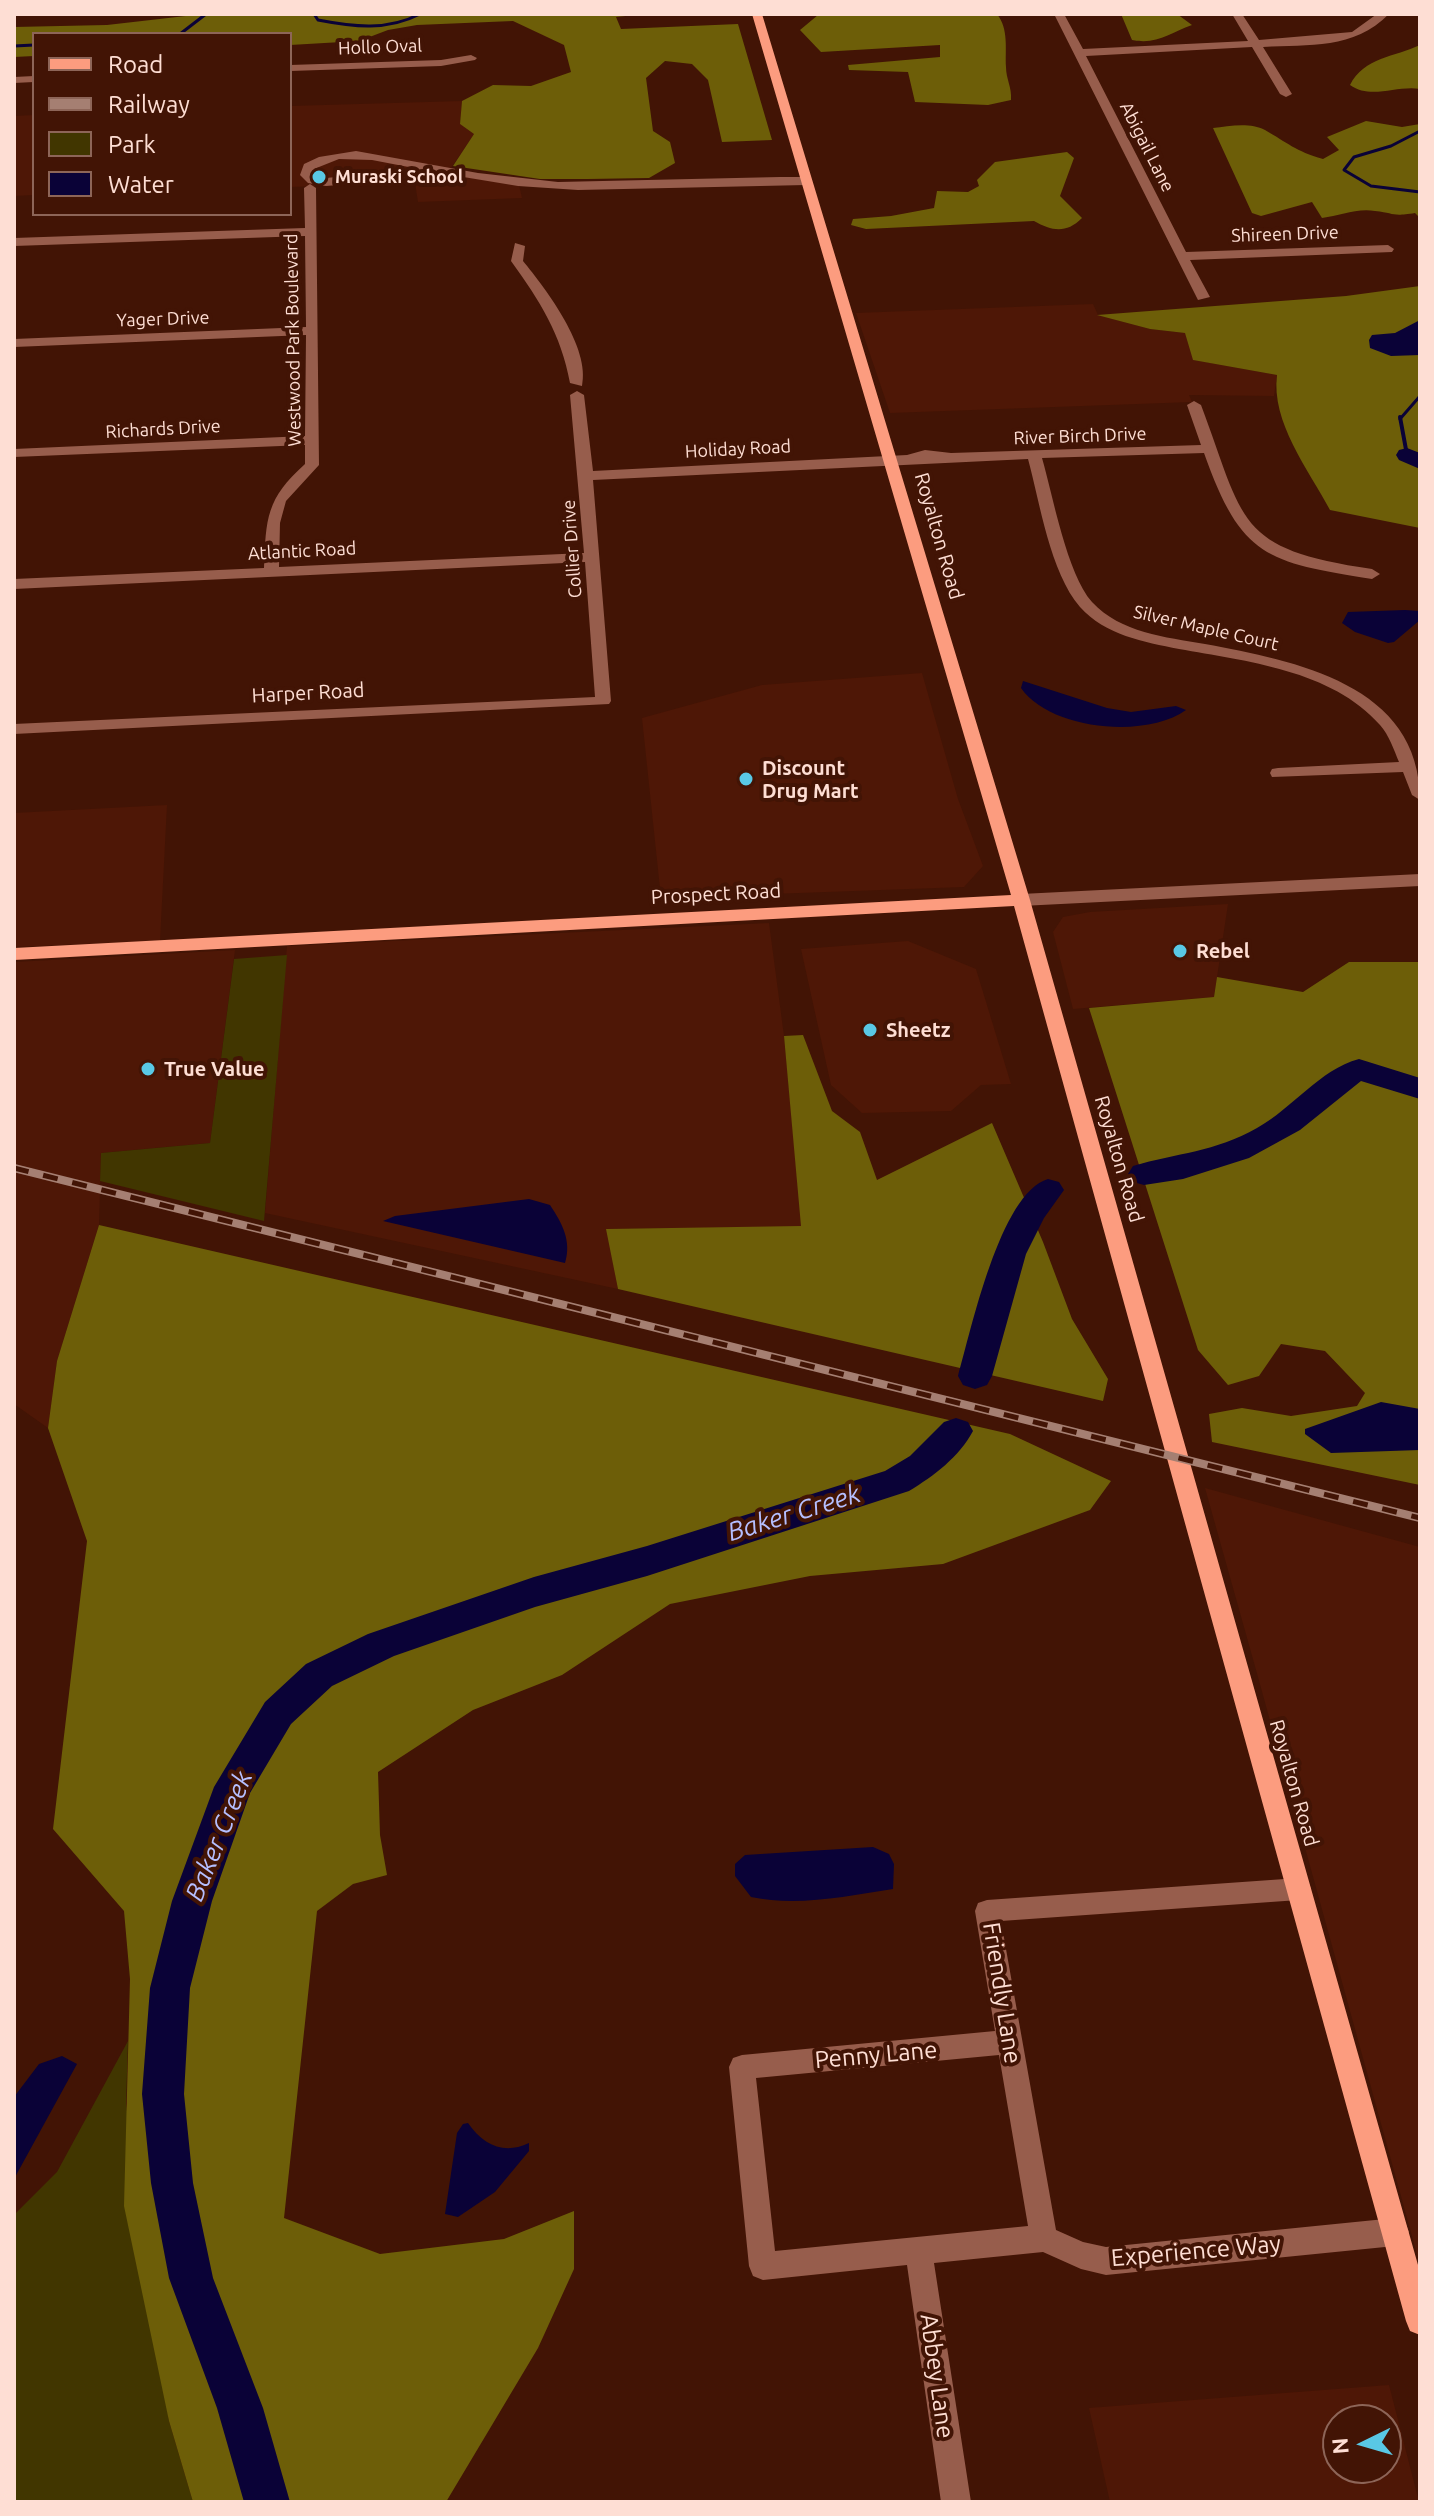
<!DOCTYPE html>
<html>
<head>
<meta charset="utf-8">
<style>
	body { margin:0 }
	#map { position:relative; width:1434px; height:2516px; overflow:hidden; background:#421405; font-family:Ubuntu,sans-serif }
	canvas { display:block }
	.frame { position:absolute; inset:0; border:16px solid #feded4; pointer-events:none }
	.legend { position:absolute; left:32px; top:32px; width:260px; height:184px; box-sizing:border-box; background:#421405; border:2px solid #8d6558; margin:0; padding:10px 14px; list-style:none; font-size:24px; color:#feded4 }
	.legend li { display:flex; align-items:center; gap:16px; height:40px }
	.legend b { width:40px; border:2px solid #8d6558 }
	.north { position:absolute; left:1322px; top:2404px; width:80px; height:80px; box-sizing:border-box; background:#421405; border:2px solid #8d6558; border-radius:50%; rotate:265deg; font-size:22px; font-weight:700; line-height:32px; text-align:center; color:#feded4 }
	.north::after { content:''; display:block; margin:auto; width:28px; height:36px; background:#59c8e5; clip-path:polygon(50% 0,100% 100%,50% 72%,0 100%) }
</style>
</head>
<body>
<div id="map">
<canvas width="1434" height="2516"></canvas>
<div class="frame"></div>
<ul class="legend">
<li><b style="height:10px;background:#fc9c7f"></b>Road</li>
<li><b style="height:10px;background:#a57f72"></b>Railway</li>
<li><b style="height:22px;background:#413600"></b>Park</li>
<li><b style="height:22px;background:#0a0237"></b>Water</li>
</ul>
<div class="north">N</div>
</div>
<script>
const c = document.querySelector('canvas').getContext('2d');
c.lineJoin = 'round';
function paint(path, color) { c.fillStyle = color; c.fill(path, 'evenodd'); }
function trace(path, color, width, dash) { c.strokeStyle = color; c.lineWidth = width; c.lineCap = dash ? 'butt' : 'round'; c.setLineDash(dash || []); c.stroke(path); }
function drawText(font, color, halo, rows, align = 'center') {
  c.font = font + ' Ubuntu,sans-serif'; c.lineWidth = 8; c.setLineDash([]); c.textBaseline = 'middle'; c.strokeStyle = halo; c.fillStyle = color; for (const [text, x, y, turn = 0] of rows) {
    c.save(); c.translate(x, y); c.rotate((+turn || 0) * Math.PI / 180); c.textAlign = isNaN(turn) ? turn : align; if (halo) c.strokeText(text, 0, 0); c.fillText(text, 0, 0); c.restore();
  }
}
paint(new Path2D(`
	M462 101 460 124 474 134 447 174 519 185 522 198 418 202 415 183 290 187V106Z
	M34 115V195L14 196V116Z
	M1093 304 1098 315 1150 329 1186 333 1194 360 1277 375 1274 396 1189 395 1192 402 890 413 856 313Z
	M922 673 958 799 983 866 964 887 661 898 642 718 762 685Z
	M167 805 160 941 14 947V813Z
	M1228 904 1214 997 1073 1009 1053 932 1063 917 1090 912Z
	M769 923 784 1036 802 1227 607 1229 618 1289 265 1213 287 946Z
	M908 941 976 969 1011 1084 981 1085 951 1111 862 1113 831 1085 801 949Z
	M235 950 210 1143 101 1153 99 1225 57 1361 48 1428 14 1404V962Z
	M1205 1488 1420 1547V2265L1258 1677Z
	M1389 2385 1419 2502H1110L1089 2408ZM1338 2420H1386V2468H1338Z`), '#4e1706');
paint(new Path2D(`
	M287 955 264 1221 100 1181 101 1153 210 1143 234 959Z
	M128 2041 126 2104 169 2421 193 2502H14V2215L57 2172Z`), '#413600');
paint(new Path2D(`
	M203 14H644L616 17 621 29 738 24 772 140 722 142 708 80 692 64 665 61 646 78 653 131 670 142 675 163 649 178 588 179H540L453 166 474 134 460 124 462 101 493 85 531 86 571 72 564 45 513 21 417 25 388 30 359 41 290 45V34H34V56L14 57V27L107 25Z
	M827 14H997C1009 29 1005 50 1006 67 1006 79 1012 87 1011 100L988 105 915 102 908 72 849 70 848 65 940 57V45L821 52 800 30 818 15Z
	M1121 14H1177L1192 25C1170 33 1157 45 1132 40Z
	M1420 45V89C1397 85 1371 100 1350 85 1364 57 1395 57 1420 45Z
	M1366 121 1402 127 1420 124V218L1415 213C1391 217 1395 213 1375 211 1356 208 1340 216 1322 218L1312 202 1261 216 1252 213 1213 128C1229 126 1250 122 1265 130 1288 143 1295 151 1323 159L1339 150 1327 137Z
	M1067 152 1074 158 1060 196 1082 218C1066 234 1052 231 1034 221L866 229 851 225 853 219 891 216 934 208 937 191 968 192 979 186 977 180 995 162Z
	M1420 286V528L1330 510C1308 469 1271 422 1277 375L1193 360 1185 333 1150 329 1097 315 1346 296Z
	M1349 962H1420V1485L1212 1442 1209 1414 1242 1408 1291 1416 1357 1406 1365 1393 1325 1351 1281 1344 1259 1376 1228 1385 1198 1350 1089 1008 1214 997 1217 977 1303 992Z
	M803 1035 832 1111 860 1132 877 1180 992 1123 1043 1242 1072 1319 1108 1379 1103 1401 618 1289 606 1229 801 1226 784 1036Z
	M99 1225 1010 1434 1111 1481 1090 1510 943 1564 810 1576 670 1604 562 1675 473 1710 378 1772 380 1835 387 1875 353 1884 317 1911 284 2218 380 2254 504 2239 574 2211V2269L538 2348 446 2502H193L169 2421 124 2206 130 1979 124 1911 53 1829 87 1541 48 1428 57 1361Z`), '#6d5e08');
paint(new Path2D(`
	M1420 320V355L1391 356 1370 348 1369 340 1372 335 1395 333Z
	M1405 610 1420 611V620L1394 642 1388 643 1355 632 1342 623 1348 612Z
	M1023 681 1107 708 1131 712 1176 706 1186 710C1146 739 1050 730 1021 688Z
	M529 1199 550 1205C562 1223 572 1241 565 1263L383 1221 395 1216Z
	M1381 1402 1420 1409V1450L1331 1453 1305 1434V1429Z
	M873 1847 889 1854 894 1864 893 1889C846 1896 798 1907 751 1897L735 1876V1864L745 1855Z
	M62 2056 77 2064 14 2179V2097L39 2064Z
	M468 2123C483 2145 504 2155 529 2143V2151L495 2192 458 2217 445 2214 457 2133 463 2124Z`), '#0a0237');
trace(new Path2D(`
	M314 14 318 20C354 27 387 31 420 14
	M180 34 206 14
	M14 46 34 45
	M1420 131 1391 146 1354 157 1344 170 1371 186 1420 192
	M1400 419 1420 396`), '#0a0237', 3);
trace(new Path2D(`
	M1400 417 1407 455`), '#0a0237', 4);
paint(new Path2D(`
	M1407 448 1420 453V469L1399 460 1396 455 1399 450Z
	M1359 1059 1420 1078V1099L1361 1081 1300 1130 1249 1158 1183 1179 1144 1185 1133 1182 1128 1174 1133 1166C1177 1153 1215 1152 1257 1128 1293 1108 1319 1070 1359 1059Z
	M1048 1179 1059 1182 1064 1190 1044 1218 1026 1254 992 1376 987 1385 975 1389 963 1385 958 1376C971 1331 1000 1193 1048 1179Z
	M956 1418 968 1422 973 1431C959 1457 934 1476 909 1491L647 1576 535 1607 394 1656 332 1686 291 1724 250 1793 212 1901 190 1988 184 2094 193 2183 213 2278 263 2408 290 2502H244L217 2408 169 2278 151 2183 142 2094 150 1988 172 1901 214 1787 265 1702 306 1664 368 1634 534 1577 647 1546 885 1471 910 1456 944 1422Z`), '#0a0237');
paint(new Path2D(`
	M1054 14H1064L1083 49 1248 41 1232 14H1242L1259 40 1352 32 1377 14H1389C1353 50 1310 44 1263 47L1292 94 1286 97 1280 94 1252 47 1086 56 1186 252 1388 245 1394 249 1392 252 1190 260 1210 297 1198 300Z
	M471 55 477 58 475 60 441 66 290 71V65L441 60Z
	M34 76V82L14 83V77Z
	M356 151 478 173 558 182 780 177H806L812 181 806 185 578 190 518 186 433 172 417 178 326 186 308 183 300 175 304 164 319 157ZM339 159 372 160 419 169 326 178 312 174 314 169Z
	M310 184 316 188 319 465 286 501 280 523 279 567 584 553 570 395 577 391 584 395 593 471 907 455 925 450 951 453 1201 445 1187 405 1194 401 1201 405C1245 522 1235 549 1372 569L1380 574 1372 579C1267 562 1241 558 1204 453L1042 458C1053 496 1067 574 1092 602 1121 633 1165 637 1205 644 1295 661 1420 684 1420 800L1412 795 1403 772 1272 777 1270 773 1272 769 1278 768 1399 762C1394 750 1389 735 1380 725 1332 670 1245 661 1179 649 1144 642 1105 635 1080 607 1050 572 1040 503 1028 459L593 480 611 701 609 704 14 734V724L595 697 585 562 14 589V579L264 568C266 518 266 499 305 464V445L14 457V449L305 436 306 335 14 347V339L306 327 305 236 14 246V238L305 228 304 188Z
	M515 243 525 246 523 261C546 289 591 348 582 386L570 383C561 334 540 301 511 261Z
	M1420 874V886L1021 906 1012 900 1021 894Z
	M1299 1878 1308 1881 1311 1889 1308 1897 1299 1900 1001 1921 1056 2230 1083 2242 1106 2247 1395 2218 1405 2222 1409 2232 1405 2242 1395 2246 1106 2275 1081 2269 1043 2252 934 2263 971 2502H941L907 2265 763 2280 753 2276 749 2266 729 2067 733 2058 742 2055 995 2031 975 1911 978 1903 987 1900ZM999 2055 1028 2226 775 2251 756 2078Z`), '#975d4c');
paint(new Path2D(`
	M752 14H762L1030 900 1420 2272V2335L1410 2331 1406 2321 1014 906 14 960V948L1011 895Z`), '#fc9c7f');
const rail = new Path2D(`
	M14 1168 1420 1518`);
trace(rail, '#a57f72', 8);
trace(rail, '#421405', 5, [15]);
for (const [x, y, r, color] of [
	[319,177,8,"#59c8e5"],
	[746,779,8,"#59c8e5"],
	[1180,951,8,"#59c8e5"],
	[870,1030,8,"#59c8e5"],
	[148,1069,8,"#59c8e5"]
]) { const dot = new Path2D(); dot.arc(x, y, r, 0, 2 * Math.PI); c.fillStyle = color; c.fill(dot); trace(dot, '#421405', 3); }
drawText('18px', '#feded4', '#421405', [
	["Hollo Oval",380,47,-2],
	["Abigail Lane",1147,147,63],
	["Shireen Drive",1285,234,-2],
	["Yager Drive",163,319,-2],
	["Westwood Park Boulevard",293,340,-91],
	["Richards Drive",163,429,-3],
	["River Birch Drive",1080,436,-2],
	["Holiday Road",738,449,-3],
	["Collier Drive",572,549,-94],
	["Atlantic Road",302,551,-3],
	["Silver Maple Court",1206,628,13]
]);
drawText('bold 18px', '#feded4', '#421405', [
	["Muraski School",335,177]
], 'left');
drawText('20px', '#feded4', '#421405', [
	["Royalton Road",939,536,74],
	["Harper Road",308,693,-3],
	["Prospect Road",716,894,-3],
	["Royalton Road",1119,1159,74],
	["Royalton Road",1294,1783,74]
]);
drawText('bold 20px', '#feded4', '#421405', [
	["Discount",762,768],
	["Drug Mart",762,791],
	["Rebel",1196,951],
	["Sheetz",886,1030],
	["True Value",164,1069]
], 'left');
drawText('24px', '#feded4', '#421405', [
	["Friendly Lane",1002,1993,81],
	["Penny Lane",876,2055,-5],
	["Experience Way",1196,2251,-5],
	["Abbey Lane",937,2376,82]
]);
drawText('italic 26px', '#b5bfff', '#421405', [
	["Baker Creek",794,1513,-17],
	["Baker Creek",219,1836,-68]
]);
</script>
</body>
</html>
